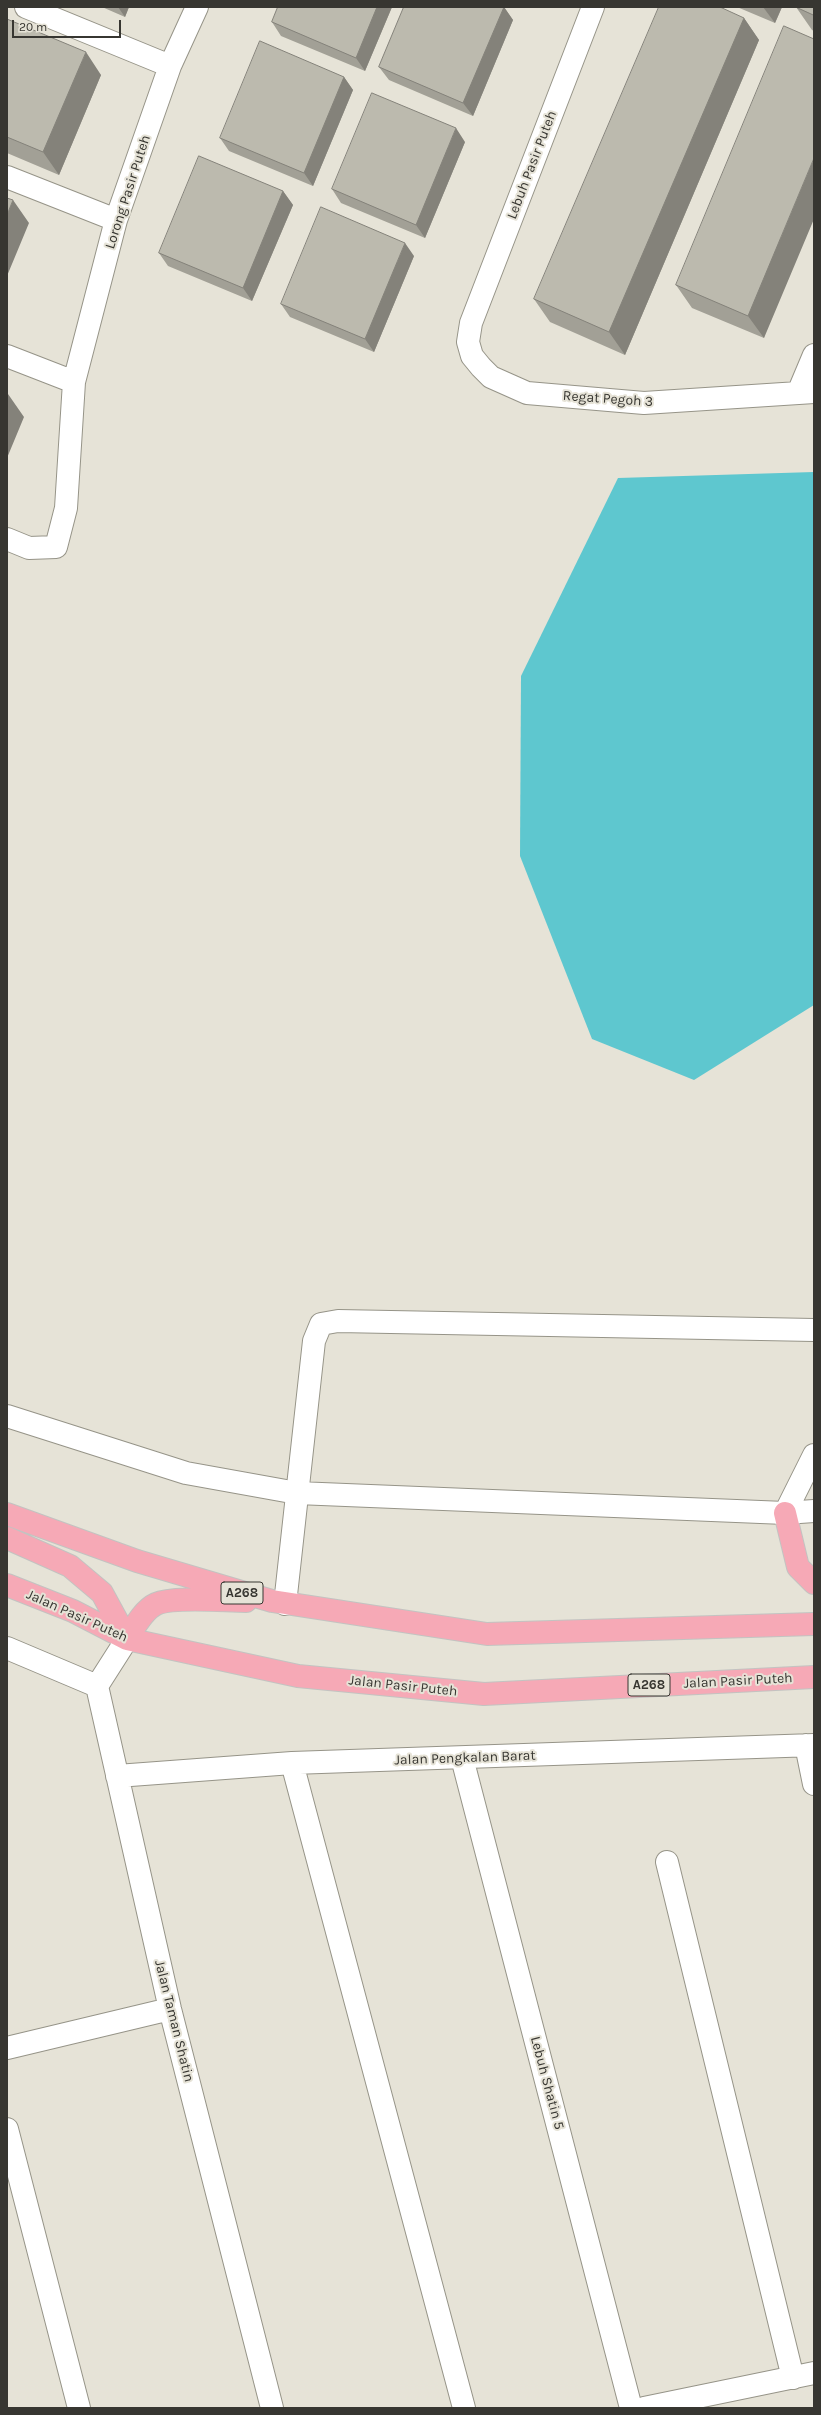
<!DOCTYPE html>
<html>
<head>
<meta charset="utf-8">
<style>
	body { margin:0 }
	#map { position:relative; width:821px; height:2415px; overflow:hidden; background:#e6e3d7; font-family:Karla,sans-serif }
	canvas { display:block }
	.frame { position:absolute; inset:0; border:8px solid #373631; pointer-events:none }
	.scale { position:absolute; left:12px; top:20px; width:109px; height:18px; box-sizing:border-box; border:2px solid #373631; border-top:0; padding-left:5px; font-size:12px; line-height:14px; white-space:nowrap; color:#373631; -webkit-text-stroke:3px #e6e3d7; paint-order:stroke }
</style>
</head>
<body>
<div id="map">
<canvas width="821" height="2415"></canvas>
<div class="frame"></div>
<div class="scale">20 m</div>
</div>
<script>
const c = document.querySelector('canvas').getContext('2d');
c.lineJoin = 'round';
function paint(path, color) { c.fillStyle = color; c.fill(path, 'evenodd'); }
function trace(path, color, width, dash) { c.strokeStyle = color; c.lineWidth = width; c.lineCap = dash ? 'butt' : 'round'; c.setLineDash(dash || []); c.stroke(path); }
function drawText(font, color, halo, rows, align = 'center') {
  c.font = font + ' Karla,sans-serif'; c.lineWidth = 4; c.setLineDash([]); c.textBaseline = 'middle'; c.strokeStyle = halo; c.fillStyle = color; for (const [text, x, y, turn = 0] of rows) {
    c.save(); c.translate(x, y); c.rotate((+turn || 0) * Math.PI / 180); c.textAlign = isNaN(turn) ? turn : align; if (halo) c.strokeText(text, 0, 0); c.fillText(text, 0, 0); c.restore();
  }
}
paint(new Path2D(`
	M814 472V1005L694 1080 592 1039 520 856 521 676 618 478Z`), '#5ec7cf');
const minor = new Path2D(`
	M26 7 170 66
	M593 7 471 323 468 342 472 356 481 367 491 377 527 393 644 403 814 392
	M7 177 116 220
	M7 356 74 382
	M798 393 814 355
	M7 539 29 548 56 547 66 508 74 382 116 220 170 66 197 7
	M7 1416 186 1473 297 1493 785 1513 814 1511
	M785 1513 814 1455
	M285 1604 314 1341 321 1324 338 1321 814 1330
	M127 1639 97 1686 170 2009 272 2408
	M7 1648 97 1686
	M806 1745 814 1784
	M462 1758 631 2408
	M292 1763 464 2408
	M117 1776 292 1763 814 1745
	M667 1862 793 2378
	M7 2048 170 2009
	M7 2129 79 2408
	M644 2408 814 2373`);
const major = new Path2D(`
	M785 1513 798 1567 814 1583
	M7 1514 137 1561 272 1601 487 1634 814 1624
	M7 1538 70 1566 102 1593 127 1639
	M7 1585 73 1611 127 1639 298 1676 484 1694 814 1677
	M127 1639C134 1628 143 1610 156 1604 174 1596 224 1601 246 1601`);
trace(minor, '#969488', 24);
trace(major, '#c3c3c1', 24);
trace(minor, '#fff', 22);
trace(major, '#f6a9b6', 22);
paint(new Path2D(`
	M102 7H129L125 17Z
	M278 7H392L365 71 281 36 272 22Z
	M404 7H504L513 20 473 116 389 80 379 67Z
	M737 7H782L775 23Z
	M796 7H814V31L812 30Z
	M744 18 759 40 625 355 550 322 534 299Z
	M7 19 101 75 59 175 7 153Z
	M814 39 764 338 692 308 676 285Z
	M344 77 353 90 313 186 229 151 220 138Z
	M465 142 425 238 341 203 332 189Z
	M283 191 293 205 252 301 168 266 159 253Z
	M414 256 374 352 290 317 281 304Z`), '#a2a096');
paint(new Path2D(`
	M118 7H129L125 17Z
	M377 7H392L365 71 356 58Z
	M504 7 513 20 473 116 463 103Z
	M763 7H782L775 23Z
	M744 18 759 40 625 355 609 332Z
	M86 52 101 75 59 175 43 152Z
	M344 77 353 90 313 186 304 173Z
	M456 128 465 142 425 238 416 225Z
	M814 158V219L764 338 748 316Z
	M283 191 293 205 252 301 243 288Z
	M13 200 29 223 7 276V215Z
	M405 243 414 256 374 352 365 339Z
	M8 394 24 417 7 458V396Z`), '#84827a');
const building = new Path2D(`
	M278 7H377L356 58 272 22Z
	M404 7H504L463 103 379 67Z
	M659 7H720L744 18 609 332 534 299Z
	M796 7H814V15Z
	M7 19 86 52 43 152 7 137Z
	M784 26 814 39V158L748 316 676 285Z
	M260 41 344 77 304 173 220 138Z
	M372 93 456 128 416 225 332 189Z
	M199 156 283 191 243 288 159 253Z
	M7 198 13 200 7 215Z
	M321 207 405 243 365 339 281 304Z`);
paint(building, '#bcbaae');
trace(building, '#84827a', 1);
for (const [x, y, w] of [
	[242,1593,42],
	[649,1685,42]
]) { const box = new Path2D(); box.roundRect(x - w / 2, y - 11, w, 22, 3); c.fillStyle = '#e6e3d7'; c.fill(box); trace(box, '#373631', 1); }
drawText('bold 13px', '#373631', null, [
	["A268",242,1593],
	["A268",649,1685]
]);
drawText('14px', '#373631', '#e6e3d7', [
	["Lebuh Pasir Puteh",532,165,-69],
	["Lorong Pasir Puteh",128,192,-72],
	["Regat Pegoh 3",608,399,4],
	["Jalan Pasir Puteh",77,1616,24],
	["Jalan Pasir Puteh",738,1681,-3],
	["Jalan Pasir Puteh",403,1686,6],
	["Jalan Pengkalan Barat",465,1758,-2],
	["Jalan Taman Shatin",174,2021,76],
	["Lebuh Shatin 5",547,2083,75]
]);
</script>
</body>
</html>
